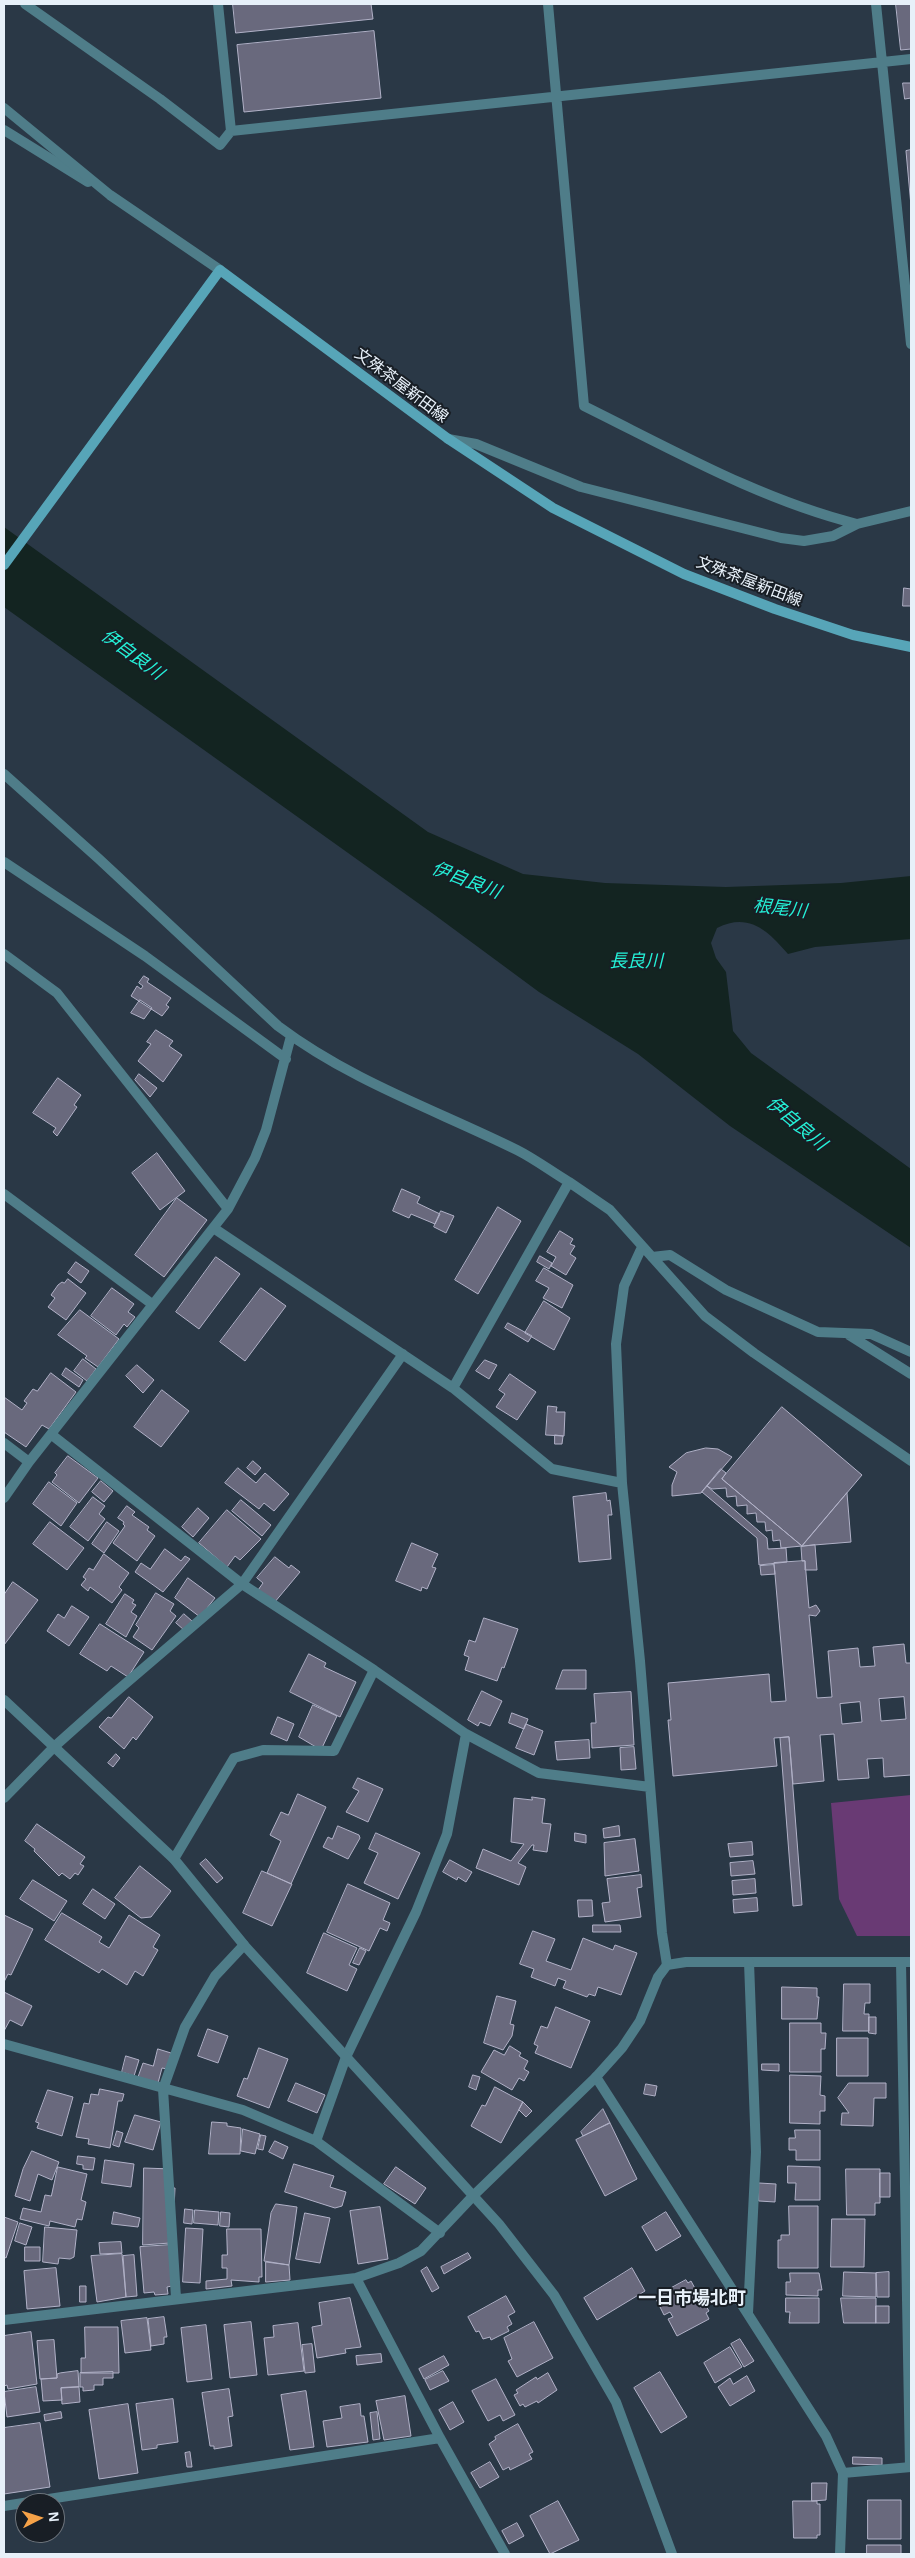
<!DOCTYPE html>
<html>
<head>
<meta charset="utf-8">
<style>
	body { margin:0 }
	#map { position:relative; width:915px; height:2558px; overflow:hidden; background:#2a3846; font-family:Helvetica,sans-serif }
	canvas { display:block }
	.frame { position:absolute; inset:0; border:5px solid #e7f0f9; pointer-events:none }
	.north { position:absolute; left:15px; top:2493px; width:50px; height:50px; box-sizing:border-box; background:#181e25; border:1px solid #6b727a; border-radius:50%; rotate:85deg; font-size:14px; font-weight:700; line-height:20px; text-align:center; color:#e7f0f9 }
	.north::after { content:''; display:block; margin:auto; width:18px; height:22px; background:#f6a248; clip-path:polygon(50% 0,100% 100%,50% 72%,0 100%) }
</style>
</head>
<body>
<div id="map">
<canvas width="915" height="2558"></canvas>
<div class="frame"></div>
<div class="north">N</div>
</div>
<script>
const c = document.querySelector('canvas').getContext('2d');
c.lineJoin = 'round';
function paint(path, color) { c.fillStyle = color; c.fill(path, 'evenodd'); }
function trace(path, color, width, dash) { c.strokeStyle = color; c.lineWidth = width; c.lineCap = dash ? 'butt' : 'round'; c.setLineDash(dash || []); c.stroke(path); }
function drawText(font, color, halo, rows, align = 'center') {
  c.font = font + ' Helvetica,"Noto Sans JP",sans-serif'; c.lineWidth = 4; c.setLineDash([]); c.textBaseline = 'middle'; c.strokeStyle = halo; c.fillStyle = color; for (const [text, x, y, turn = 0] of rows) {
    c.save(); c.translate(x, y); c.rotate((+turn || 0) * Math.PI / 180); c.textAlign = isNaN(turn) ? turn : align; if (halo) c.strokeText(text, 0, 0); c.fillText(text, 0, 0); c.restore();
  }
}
paint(new Path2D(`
	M911 1795V1936H857L839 1899 831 1803Z`), '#693a74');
paint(new Path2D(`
	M4 527 428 832 523 874 605 883 726 887 841 883 911 876V939L815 947 788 954C768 931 749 912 717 928L711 943 716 958 726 972 733 1031 751 1053 911 1169V1248L730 1126 638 1054 539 992 432 913 4 607Z`), '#132421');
const building = new Path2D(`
	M233 4H371L373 19 236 33Z
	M896 4H911V49L901 50Z
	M374 31 381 98 244 112 237 45Z
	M903 83H911V98L905 99Z
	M911 150V206L906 151Z
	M904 588 911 589V606H903Z
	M144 976 149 979 147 982 171 998 166 1005 169 1007 162 1016 131 996 137 986 141 989 143 986 139 983Z
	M140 1000 152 1008 144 1019 131 1013Z
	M156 1030 173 1041 169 1046 182 1055 163 1082 138 1061 151 1044 147 1042Z
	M139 1074 157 1088 150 1097 135 1080Z
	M58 1078 81 1095 74 1105 77 1107 57 1136 53 1132 56 1128 33 1113Z
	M157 1153 185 1191 160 1210 132 1173Z
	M402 1189 420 1197 417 1203 440 1214 435 1224 411 1214 409 1218 393 1211Z
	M177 1198 207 1220 164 1277 135 1255Z
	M498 1207 521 1221 478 1294 455 1280Z
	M441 1211 454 1216 446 1233 434 1227Z
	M560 1231 573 1239 570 1244 575 1246 570 1254 576 1258 566 1275 551 1266 556 1257 547 1252Z
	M540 1256 552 1263 549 1269 537 1262Z
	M216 1257 240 1274 199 1329 176 1312Z
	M76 1262 89 1271 81 1283 68 1273Z
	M544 1268 573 1285 562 1308 543 1298 549 1288 536 1281Z
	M68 1279 86 1293 66 1320 48 1307 55 1298 51 1295 58 1285 62 1282 64 1283Z
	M112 1288 134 1304 128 1312 135 1317 127 1327 124 1324 116 1335 91 1316Z
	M261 1288 286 1306 245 1361 220 1342Z
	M544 1301 570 1318 554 1350 525 1333Z
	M80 1310 119 1339 98 1367 85 1358 87 1356 58 1335Z
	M508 1323 532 1336 528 1342 505 1328Z
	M83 1359 96 1369 87 1381 74 1371Z
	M485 1360 497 1365 489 1379 476 1371Z
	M137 1365 154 1380 143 1393 126 1376Z
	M66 1368 83 1380 79 1387 62 1375Z
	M51 1373 76 1392 49 1429 42 1425 26 1447 4 1432V1397L22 1410 27 1403 24 1401 33 1389 37 1391Z
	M510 1374 536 1392 517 1420 496 1407 505 1394 499 1390Z
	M162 1390 189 1411 161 1447 134 1427Z
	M548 1406 557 1407 556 1412H565L564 1436 546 1435Z
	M782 1407 862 1475 802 1546 722 1479Z
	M555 1435 563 1436 562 1444H555Z
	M706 1448 718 1449 732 1457 701 1493 672 1496V1485L677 1472 669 1467 686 1453Z
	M68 1456 98 1478 79 1503 52 1482 57 1475 55 1473Z
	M253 1461 261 1468 255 1475 247 1468Z
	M238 1468 256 1483 265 1473 289 1494 274 1511 264 1503 259 1509 225 1483Z
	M721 1469 726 1473 722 1479 802 1546 781 1548 780 1540 773 1541 772 1530 766 1531 765 1522H757L756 1513 747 1514V1505L737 1506 736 1496 727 1497 726 1488 712 1489 707 1486Z
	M101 1481 113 1491 104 1502 92 1492Z
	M49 1482 77 1503 61 1526 33 1504Z
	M707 1486 767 1538 768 1549 786 1548 787 1562 759 1565 757 1538 702 1492Z
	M606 1493 607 1501 610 1500 612 1515H608L611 1559 579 1562 573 1497Z
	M847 1493 851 1542 802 1546Z
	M93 1497 105 1506 99 1514 105 1519 88 1541 70 1527Z
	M241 1500 271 1525 262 1536 232 1511Z
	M127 1506 135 1512 132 1515 149 1527 147 1530 155 1536 137 1561 113 1543 125 1526 123 1524 124 1522 118 1518Z
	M198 1508 209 1518 193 1537 182 1527Z
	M227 1510 261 1539 240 1560 235 1556 227 1567 199 1543Z
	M50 1522 84 1548 67 1570 33 1544Z
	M107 1522 119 1531 104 1553 92 1544Z
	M412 1543 438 1554 432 1567 436 1568 427 1589 422 1587 421 1591 396 1581Z
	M815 1545 817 1570H805V1561H802L801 1547Z
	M165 1549 181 1561 185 1556 190 1559 163 1592 135 1572 141 1563 150 1569Z
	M104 1554 129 1573 119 1587 122 1590 112 1603 90 1587 88 1591 81 1585 86 1579 83 1577 89 1568 93 1570Z
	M275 1557 289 1568 291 1565 300 1572 274 1603 258 1590 263 1583 257 1578Z
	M805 1561 809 1608 816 1605 820 1611 816 1616 809 1615 817 1698 832 1697 828 1651 858 1648 860 1667 875 1666 873 1647 904 1644 906 1663H911V1775L884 1777 883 1758 867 1759 869 1778 838 1780 834 1734 820 1735 824 1781 793 1784 789 1737 774 1738 777 1766 673 1776 668 1720H671L668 1683 769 1674 771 1702 786 1701 774 1563ZM904 1697 906 1719 881 1721 879 1699ZM860 1702 862 1722 842 1724 840 1704Z
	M774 1565 775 1574 761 1575 760 1566Z
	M188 1578 215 1598 200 1617 175 1598Z
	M13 1582 38 1600 4 1645V1595Z
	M156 1593 174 1604 170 1611 176 1616 152 1650 133 1637 139 1628 136 1625Z
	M125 1594 134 1600 132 1603 136 1605 131 1612 137 1616 126 1637 106 1624Z
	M72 1606 89 1617 69 1646 47 1631 58 1614 64 1618Z
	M184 1614 192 1621 184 1630 176 1623Z
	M484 1618 518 1629 504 1668 502 1667 497 1681 465 1670 469 1657 464 1655 469 1640 475 1642Z
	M100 1624 144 1652 128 1677 111 1666 107 1671 80 1654Z
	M309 1654 326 1663 324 1667 356 1682 340 1717 290 1692Z
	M563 1670H586V1689H556Z
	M482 1691 502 1701 490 1726 480 1722 478 1726 468 1720Z
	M631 1692 634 1745 592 1748 591 1723H596L594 1694Z
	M129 1697 153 1717 136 1740 133 1737 124 1749 99 1727 108 1717 111 1718Z
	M313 1705 337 1716 321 1750 299 1737Z
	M512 1713 528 1719 524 1729 509 1723Z
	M278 1717 294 1724 287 1741 271 1734Z
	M526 1724 543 1731 534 1755 516 1748Z
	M789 1737 802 1905 793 1906 780 1738Z
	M589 1740 590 1758 557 1760 555 1742Z
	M634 1747 636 1769 621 1770 620 1748Z
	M116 1754 120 1758 113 1767 108 1763Z
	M358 1778 383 1789 368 1822 346 1812 359 1791 353 1788Z
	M298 1794 326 1807 291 1884 267 1873 281 1841 270 1835 281 1812 288 1815Z
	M532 1797 545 1799 542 1823 551 1824 547 1852 533 1850 534 1845H532L518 1863 526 1867 519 1885 476 1868 483 1849 511 1861 524 1844 511 1842 514 1798 532 1800Z
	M37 1824 85 1857 80 1864 84 1866 78 1875 75 1873 70 1879 62 1873 59 1876 34 1851 35 1849 25 1841Z
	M338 1826 359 1835 360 1838 348 1859 323 1847 328 1837 332 1839Z
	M619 1826 620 1836 604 1838 603 1829Z
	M376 1833 420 1853 398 1899 364 1883 378 1853 369 1849Z
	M575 1833 586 1835V1843L575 1841Z
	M635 1839 639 1871 605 1876 604 1843Z
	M752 1842 753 1855 730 1857 728 1844Z
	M206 1859 223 1878 217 1883 200 1864Z
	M450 1860 472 1872 466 1882 458 1877 457 1880 443 1872Z
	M753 1861 755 1874 731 1876 730 1863Z
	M140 1866 171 1891 151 1917 141 1918 115 1898Z
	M262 1871 292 1884 272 1926 243 1913Z
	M641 1875 642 1887 637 1888 641 1917 605 1922 602 1903 610 1902 607 1879Z
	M755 1879 756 1893 733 1895 732 1881Z
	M33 1880 67 1901 54 1921 20 1899Z
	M348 1884 390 1903 383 1920 390 1923 387 1931 380 1928 369 1951 327 1932Z
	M93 1889 115 1904 105 1919 83 1904Z
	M757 1898 758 1911 734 1913 733 1900Z
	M578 1900H592L593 1916 579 1917Z
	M62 1913 102 1937 99 1942 109 1948 129 1915 160 1935 153 1947 158 1950 143 1976 135 1971 127 1985 102 1969 99 1973 45 1940Z
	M4 1915 33 1929 11 1975 8 1974 4 1982Z
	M593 1925H620L621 1932H593Z
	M533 1931 555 1939 546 1961 571 1970 583 1938 613 1950 615 1945 637 1953 621 1995 598 1987 595 1996 589 1994 587 1997 563 1988 566 1981 558 1978 555 1986 531 1977 534 1969 520 1964Z
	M324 1933 357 1948 349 1965 357 1969 347 1991 307 1973Z
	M360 1948 366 1951 359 1965 353 1963Z
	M844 1984H870V2003H865L864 2014H869V2031H843Z
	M782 1987 817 1988V1997H819L817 2019H782Z
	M4 1992 32 2006 22 2026 10 2020 4 2031Z
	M497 1996 516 2001 510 2024 514 2025 512 2036 503 2050 484 2043Z
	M556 2007 590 2021 571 2068 535 2053 538 2046 534 2044 541 2026 547 2028Z
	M869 2017H876V2034L869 2033Z
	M790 2023H821V2033H826L825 2049H821V2072H790Z
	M208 2029 228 2036 218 2063 198 2056Z
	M837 2038H868V2076H837Z
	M510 2046 521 2053 519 2056 528 2061 524 2069 529 2072 524 2081 519 2078 512 2090 481 2072 494 2050 504 2055Z
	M259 2048 288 2059 269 2108 237 2096 244 2078 247 2079Z
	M158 2049 171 2053 167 2069 162 2068 158 2083 138 2077 143 2063 153 2066Z
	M126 2056 139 2060 134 2076 122 2072Z
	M762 2064H779V2071L762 2070Z
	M473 2075 480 2077 476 2090 469 2087Z
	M790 2075 821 2076 820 2095 825 2096V2111H820V2124L790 2123Z
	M296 2083 325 2095 317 2113 288 2101Z
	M849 2083H886V2098H874L873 2126 841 2125 842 2113H849L838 2098Z
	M646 2084 657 2086 655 2096 644 2094Z
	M495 2087 523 2102 501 2143 471 2126 482 2105 485 2106Z
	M100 2089 124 2094 122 2101H118L110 2148 88 2144 89 2139 76 2137 84 2103 89 2104 91 2094 98 2095Z
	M48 2090 73 2097 62 2136 37 2128 39 2123 36 2122Z
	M523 2102 532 2111 526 2117 519 2110Z
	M603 2109 610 2123 583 2136 581 2132Z
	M135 2115 161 2122 153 2150 125 2142Z
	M212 2122 227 2123V2126L241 2128 240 2154H209Z
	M610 2123 637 2179 605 2196 576 2140Z
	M243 2129 260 2134 255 2154 241 2151Z
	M795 2130H820V2160H796V2150H789V2138H795Z
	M117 2131 123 2133 119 2147 113 2145Z
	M261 2135 266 2136 263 2150 258 2149Z
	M275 2141 288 2147 283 2159 269 2152Z
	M32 2151 59 2162 52 2180 38 2174 30 2201 15 2196 23 2169Z
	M78 2156 95 2158 93 2170 83 2169V2165L77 2164Z
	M105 2160 134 2164 131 2187 102 2183Z
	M294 2164 334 2176 330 2187 346 2192 342 2206 335 2208 285 2192Z
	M788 2166 820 2167V2200H795L796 2183H788Z
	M58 2167 87 2174 81 2200 86 2202 82 2220 77 2219 75 2227 50 2221 49 2226 20 2219 23 2208 41 2212 45 2195 51 2196Z
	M396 2167 426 2188 415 2204 384 2184Z
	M144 2168 172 2169V2188H175L173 2228 170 2243 143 2245Z
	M846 2169H880V2203H875V2215H847Z
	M880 2173H890V2197H880Z
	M759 2183 776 2184 775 2202 759 2201Z
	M276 2204 297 2207 289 2265 264 2261 271 2213Z
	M789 2206H818V2268H778V2240H781V2235H789Z
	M380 2207 388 2259 358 2264 350 2211Z
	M185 2209 193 2210 192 2224 184 2223Z
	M195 2210 219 2212 218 2225 194 2223Z
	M114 2212 140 2218 138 2227 112 2224Z
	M221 2212 230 2213 229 2227 220 2226Z
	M666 2212 681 2236 656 2251 642 2227Z
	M305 2213 330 2218 320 2263 296 2259Z
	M4 2217 18 2222 6 2258 4 2257Z
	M832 2219H865L864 2267H831Z
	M20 2223 32 2227 26 2245 15 2241Z
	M45 2227 77 2230 74 2257 70 2259 59 2258 58 2264 43 2262Z
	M186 2228 203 2229 200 2283 183 2282Z
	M227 2229H261L262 2277H259V2282L231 2280 232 2286 206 2289V2281L227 2279V2268H222V2255H227Z
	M121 2242 122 2253 100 2254 99 2243Z
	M171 2245 172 2286 167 2287 168 2294 155 2295 154 2292 144 2293 140 2247Z
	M25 2247H40V2261H25Z
	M468 2253 471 2258 444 2274 441 2267Z
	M122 2254 126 2297 97 2302 91 2256Z
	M134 2255 137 2296 126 2297 123 2256Z
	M266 2262 289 2265 290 2280 266 2282Z
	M427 2267 439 2288 432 2292 421 2271Z
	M56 2268 60 2306 27 2309 24 2271Z
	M632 2268 645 2291 597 2320 584 2298Z
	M844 2272 876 2273V2297L843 2296Z
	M889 2272V2297H877L876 2273Z
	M790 2273H819L822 2290H818V2296L786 2295V2282H790Z
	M686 2280 688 2283 691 2281 698 2294 696 2295 698 2301 702 2299 709 2311 706 2313 709 2319 677 2336 668 2319 673 2317 670 2312 664 2315 655 2297Z
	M80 2286H86V2302H80Z
	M506 2296 515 2312 508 2316 512 2324 507 2327 509 2331 491 2340 490 2337 483 2339 479 2331 476 2332 468 2317Z
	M350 2298 361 2347 345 2349 346 2353 317 2358 312 2327 322 2325 319 2303Z
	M786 2298H819V2323H789L790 2312H786Z
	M841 2298H876V2323H844Z
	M876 2306H889V2323H876Z
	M164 2317 167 2337H164V2344L151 2346 148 2319Z
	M147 2318 151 2350 125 2353 121 2321Z
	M251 2322 257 2375 230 2378 224 2325Z
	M534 2322 553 2358 517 2377 508 2361 512 2359 504 2338Z
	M298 2323 304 2371 268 2375 264 2338 274 2337 273 2326Z
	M206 2325 212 2379 187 2382 181 2328Z
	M85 2327H118L119 2373H81V2358H85Z
	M31 2332 37 2384 8 2389 7 2385 4 2386V2336Z
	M740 2339 754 2361 744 2367 731 2344Z
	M54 2340 57 2378 40 2379 37 2341Z
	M312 2344 315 2372 305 2373 302 2345Z
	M730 2347 742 2367 715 2383 704 2363Z
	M381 2354 382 2362 357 2365 356 2356Z
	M444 2356 449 2365 424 2379 419 2369Z
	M78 2371 79 2387 61 2388 62 2400 43 2401 41 2379 57 2378V2374L60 2373Z
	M443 2371 449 2381 430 2390 425 2380Z
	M113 2372V2378H103V2385H94V2390L83 2391V2387H80V2373Z
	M660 2372 687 2417 661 2433 634 2388Z
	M548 2373 557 2390 538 2403 537 2401 525 2407 523 2404 520 2406 514 2395 518 2393 516 2390 536 2377 537 2379Z
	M747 2376 755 2391 730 2406 718 2387 730 2378 733 2384Z
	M496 2379 515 2415 503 2421 500 2415 488 2421 472 2391Z
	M36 2387 40 2412 7 2417 4 2392Z
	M79 2387 80 2402 62 2404 61 2388Z
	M229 2389 233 2416 228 2417 232 2446 214 2449V2446H210L202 2393Z
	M306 2391 314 2447 290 2450 281 2395Z
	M405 2396 411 2436 384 2440 376 2401Z
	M173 2399 178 2442 157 2445V2448L142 2450 136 2404Z
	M453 2402 464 2422 450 2430 439 2410Z
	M128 2404 138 2473 99 2479 89 2410Z
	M360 2404 361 2416H364L368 2442 327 2447 323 2421 342 2418 340 2407Z
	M61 2412 62 2418 45 2421 44 2415Z
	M377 2412 380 2439 373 2440 370 2413Z
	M40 2423 50 2487 4 2494V2428Z
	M518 2424 533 2452 529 2454 532 2459 510 2470 509 2467 503 2470 489 2444 496 2439 495 2437Z
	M190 2452 192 2467H187L185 2453Z
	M853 2457 882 2458V2465L853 2464Z
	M490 2462 499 2477 480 2488 471 2473Z
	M812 2483H827L826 2500 812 2501Z
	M868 2500H901V2539H868Z
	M558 2501 579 2540 550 2554 530 2516Z
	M793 2501H817V2504H820V2535H817V2538H794Z
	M517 2523 524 2536 509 2544 502 2531Z
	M867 2545H901V2554H867Z`);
paint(building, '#69697d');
trace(building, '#b1b1c7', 1);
trace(new Path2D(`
	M25 4 160 99 220 145 231 131 218 4
	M548 4 584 406C673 450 761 500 857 524
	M876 4 911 344
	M4 130 88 182
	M231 131 911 59
	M448 439 476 444 581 487 781 538 804 541 833 536 857 524 911 511
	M4 774 99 859 278 1026C351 1081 436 1110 517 1150 535 1159 552 1172 569 1182L453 1388
	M4 862 145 956 286 1059
	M4 954 57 993 228 1209
	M569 1182 610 1210 705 1316 754 1353 911 1461
	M4 1194 152 1304
	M215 1229 453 1388 552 1469 622 1483
	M642 1247 624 1286 616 1344 622 1483 640 1661 662 1933 667 1965
	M652 1257 670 1255 726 1290 818 1332 871 1334 911 1352
	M849 1335 911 1374
	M52 1435 242 1584 374 1670
	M4 1443 29 1462
	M4 1498 29 1462 228 1209 255 1158 266 1130 291 1036
	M4 1798 55 1746 111 1696 242 1584 403 1354
	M174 1859 234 1758 263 1750 334 1751 374 1670 466 1734 539 1773 650 1787
	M901 1962 910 2467
	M4 2044 243 2110 316 2141
	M596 2077 826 2436 843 2473 840 2554
	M440 2233 316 2141 346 2057 416 1912 447 1834 466 1734
	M356 2278 399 2263 421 2251 474 2195
	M176 2298 163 2089 185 2027 215 1976 244 1945
	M748 2313 756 2152 749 1962H911
	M4 2320 356 2278 440 2438 505 2554
	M843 2473 911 2467
	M4 2506 440 2438`), '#4f7d89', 10);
trace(new Path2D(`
	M4 108 110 195 220 270
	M4 1700 174 1859 244 1945 499 2224 554 2295 616 2402 672 2554
	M474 2195 596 2077 622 2048 640 2021 658 1977 667 1965 686 1962H749`), '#4f7d89', 10);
trace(new Path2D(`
	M4 565 220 270 447 438 553 508 684 574 775 609 853 635 911 647`), '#57a5b8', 10);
drawText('16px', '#e7f0f9', '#181e25', [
	["文殊茶屋新田線",401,386,37],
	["文殊茶屋新田線",749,582,21]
]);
drawText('italic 18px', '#24f0d6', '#181e25', [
	["伊自良川",132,655,36],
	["伊自良川",466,881,21],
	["根尾川",780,909,7],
	["長良川",636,962],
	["伊自良川",796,1124,40]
]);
drawText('bold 18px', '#e7f0f9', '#181e25', [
	["一日市場北町",692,2299]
]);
</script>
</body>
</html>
